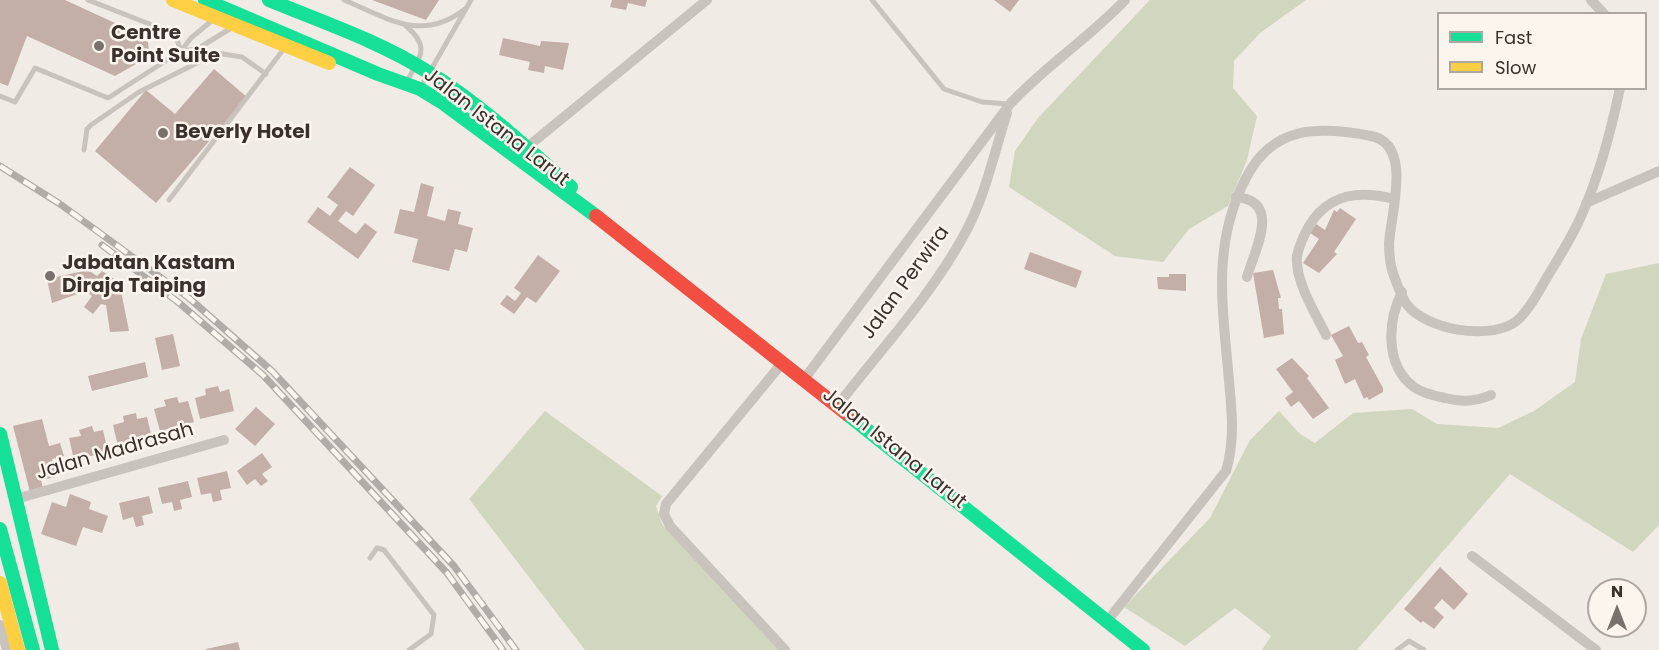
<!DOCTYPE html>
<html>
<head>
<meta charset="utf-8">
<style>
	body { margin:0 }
	#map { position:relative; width:1659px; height:650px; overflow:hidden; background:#f0ebe5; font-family:Poppins,sans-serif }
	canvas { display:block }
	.legend { position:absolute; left:1437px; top:12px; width:210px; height:78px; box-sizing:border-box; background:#fbf5ee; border:2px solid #aea6a0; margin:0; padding:8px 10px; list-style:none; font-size:18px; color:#3b302b }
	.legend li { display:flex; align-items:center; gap:12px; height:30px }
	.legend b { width:30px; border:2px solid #aea6a0 }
	.north { position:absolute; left:1587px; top:578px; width:60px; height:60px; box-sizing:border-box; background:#fbf5ee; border:2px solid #aea6a0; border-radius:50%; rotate:0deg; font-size:16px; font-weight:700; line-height:24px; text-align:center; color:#3b302b }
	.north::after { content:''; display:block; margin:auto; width:21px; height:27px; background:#7a716c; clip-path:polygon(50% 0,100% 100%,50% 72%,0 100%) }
</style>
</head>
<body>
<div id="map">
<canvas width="1659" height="650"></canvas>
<ul class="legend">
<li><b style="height:8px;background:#16e098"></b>Fast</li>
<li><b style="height:8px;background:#ffcf43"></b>Slow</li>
</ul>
<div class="north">N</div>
</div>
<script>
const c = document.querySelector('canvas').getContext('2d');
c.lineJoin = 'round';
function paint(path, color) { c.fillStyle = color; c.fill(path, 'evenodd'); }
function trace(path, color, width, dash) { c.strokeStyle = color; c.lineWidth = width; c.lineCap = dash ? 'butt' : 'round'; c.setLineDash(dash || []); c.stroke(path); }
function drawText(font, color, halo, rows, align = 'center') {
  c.font = font + ' Poppins,sans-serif'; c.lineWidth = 5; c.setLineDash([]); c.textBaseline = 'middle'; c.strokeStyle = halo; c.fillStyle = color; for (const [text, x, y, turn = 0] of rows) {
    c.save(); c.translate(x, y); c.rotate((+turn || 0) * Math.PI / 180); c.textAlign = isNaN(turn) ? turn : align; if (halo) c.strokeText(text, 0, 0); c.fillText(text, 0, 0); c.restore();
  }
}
paint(new Path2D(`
	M1150 0H1306L1260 33 1234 61 1233 88 1257 116 1247 160 1228 206 1189 229 1163 262 1115 256 1009 187 1015 151 1038 118Z
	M1659 263V525L1633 552 1510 474 1357 650H1262L1271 636 1235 608 1185 646 1124 607 1210 518 1250 440 1279 411 1300 434 1315 443 1353 413 1412 409 1437 424 1498 428 1534 411 1575 382 1581 339 1606 274Z
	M545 411 662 496 656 506 662 524 781 650H585L469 499Z`), '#d1d6bf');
paint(new Path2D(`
	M0 0H65L141 35 148 42 149 51 143 60 115 76 27 36 8 86 0 83Z
	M372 0H439L426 20Z
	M612 0H647L645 7 628 3 626 10 610 7Z
	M994 0H1019L1010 12Z
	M503 38 540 46 541 41 569 43 563 70 545 66 544 73 528 70 530 62 499 55Z
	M214 69 247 97 156 203 95 151 146 90 175 114Z
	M350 167 375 185 353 216 346 211 338 221 356 234 365 223 377 232 358 259 307 222 318 207 330 216 338 205 327 197Z
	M421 183 434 187 427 216 445 221 448 209 461 212 458 224 473 228 467 252 455 249 449 271 412 262 418 239 394 233 400 209 414 212Z
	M1340 208 1356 219 1334 252 1337 254 1319 273 1303 263 1319 239 1310 233 1316 224 1325 230 1334 210 1337 212Z
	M1030 252 1082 271 1076 288 1024 269Z
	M538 255 560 271 536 303 527 297 514 314 500 304 507 295 515 301 521 293 514 288Z
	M88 270 97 276 102 271 114 279 112 284 121 291 129 331 110 332 106 305 101 304 93 314 84 307 92 296 86 291 52 303 47 279Z
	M1273 270 1281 298H1278L1279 309H1282L1284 334 1264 338 1253 273Z
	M1169 274H1186V291L1158 289 1157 277H1169Z
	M1349 326 1358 343 1362 342 1369 355 1366 357 1383 388V392L1369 400 1367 397 1364 399 1355 379 1345 384 1335 360 1343 356 1331 335Z
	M173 334 180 366 162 370 155 338Z
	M1292 358 1309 376 1307 378 1329 408 1313 419 1299 401 1291 407 1285 398 1293 392 1276 369Z
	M145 362 148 377 92 391 88 376Z
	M218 386 220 392 229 389 234 411 200 419 195 398 206 395 205 389Z
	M177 397 179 403 188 401 194 422 160 431 154 409 166 406 164 400Z
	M256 407 275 424 255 446 235 429Z
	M136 413 137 419 147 417 152 438 118 446 113 425 124 422 123 416Z
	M42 419 49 446 60 443 64 456 52 459 56 477 41 480 43 489 30 492 13 426Z
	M92 426 94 432 103 430 108 452 74 460 69 438 81 436 79 430Z
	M262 453 272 467 262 474 268 481 261 486 255 479 247 485 237 471Z
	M227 471 231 488 220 490 222 500 213 502 211 493 201 495 197 478Z
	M188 481 192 497 180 500 182 509 174 511 172 502 162 504 158 488Z
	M70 494 91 502 89 509 108 516 102 533 83 527 76 546 41 534 52 502 66 507Z
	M149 496 153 513 142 516 144 525 136 527 133 517 123 520 119 503Z
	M1440 567 1468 594 1454 610 1442 599 1434 608 1444 617 1434 629 1423 621 1421 623 1404 609Z
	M238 642 240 650H206V649Z`), '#c3afa7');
trace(new Path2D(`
	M88 0 175 34 181 51
	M344 0C387 18 422 43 465 9
	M872 0 944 89 982 102 1009 104
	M181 51 197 49 233 27
	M406 83C419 58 432 48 406 26
	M421 87 471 0
	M0 96 15 102 35 68 108 98 181 51 191 38 215 18
	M84 150 87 129 91 125 139 92 217 53 242 57 266 74
	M169 200 286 46
	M370 558 377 548 384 550 434 615 431 634 409 650
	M1397 650 1409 641 1424 650`), '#c9c3be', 5);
trace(new Path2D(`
	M1591 0 1604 14
	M526 148 707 0
	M1236 197C1282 201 1255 249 1247 277
	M1586 203 1659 171
	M1402 292C1388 320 1384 365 1414 387 1422 393 1435 396 1445 398 1460 402 1475 402 1491 395
	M1326 335C1315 312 1295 282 1297 256 1299 246 1304 235 1309 226 1329 193 1360 190 1394 199
	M783 362 666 504 664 514 670 526 785 650
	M805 378 1010 104C1045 66 1089 38 1125 0
	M838 405C880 350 931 296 964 235 985 198 994 153 1007 113
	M16 499 224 440
	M1472 556 1596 650
	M1108 620 1226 471C1235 441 1232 412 1229 381 1223 309 1211 245 1246 178 1273 125 1319 126 1371 136 1414 144 1390 216 1389 244 1389 254 1391 269 1395 279 1398 287 1403 300 1408 306 1429 330 1485 339 1512 324 1522 319 1532 303 1538 293 1552 267 1571 241 1582 214 1600 174 1611 131 1620 88
	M0 625 7 650`), '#c9c3be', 10);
trace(new Path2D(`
	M205 0 378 74 420 89 443 103 596 216
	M269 0C322 22 379 41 428 72 480 104 525 146 571 187
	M847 414 1143 650
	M0 434 52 650
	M0 529 33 650`), '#16e098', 14);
trace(new Path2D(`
	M173 0 329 63
	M0 583 18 650`), '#ffcf43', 14);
trace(new Path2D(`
	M596 216 847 414`), '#f24e42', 14);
const rail = new Path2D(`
	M0 166 60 204 189 298 272 371 454 566 516 650
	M102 245 178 302 263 375 447 573 503 650`);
trace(rail, '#b1aca8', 7);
trace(rail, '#fbf5ee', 4.5, [14]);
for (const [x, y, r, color] of [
	[99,46,6,"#7a716c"],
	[163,133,6,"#7a716c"],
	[50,276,6,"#7a716c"]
]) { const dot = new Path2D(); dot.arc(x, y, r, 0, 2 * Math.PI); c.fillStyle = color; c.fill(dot); trace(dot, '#fbf5ee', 2); }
drawText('bold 20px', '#3b302b', '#fbf5ee', [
	["Centre",111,34],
	["Point Suite",111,57],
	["Beverly Hotel",175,133],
	["Jabatan Kastam",62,264],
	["Diraja Taiping",62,287]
], 'left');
drawText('20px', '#3b302b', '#fbf5ee', [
	["Jalan Istana Larut",496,128,38],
	["Jalan Perwira",906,283,-54],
	["Jalan Istana Larut",894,449,39],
	["Jalan Madrasah",115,452,-16]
]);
</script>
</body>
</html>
